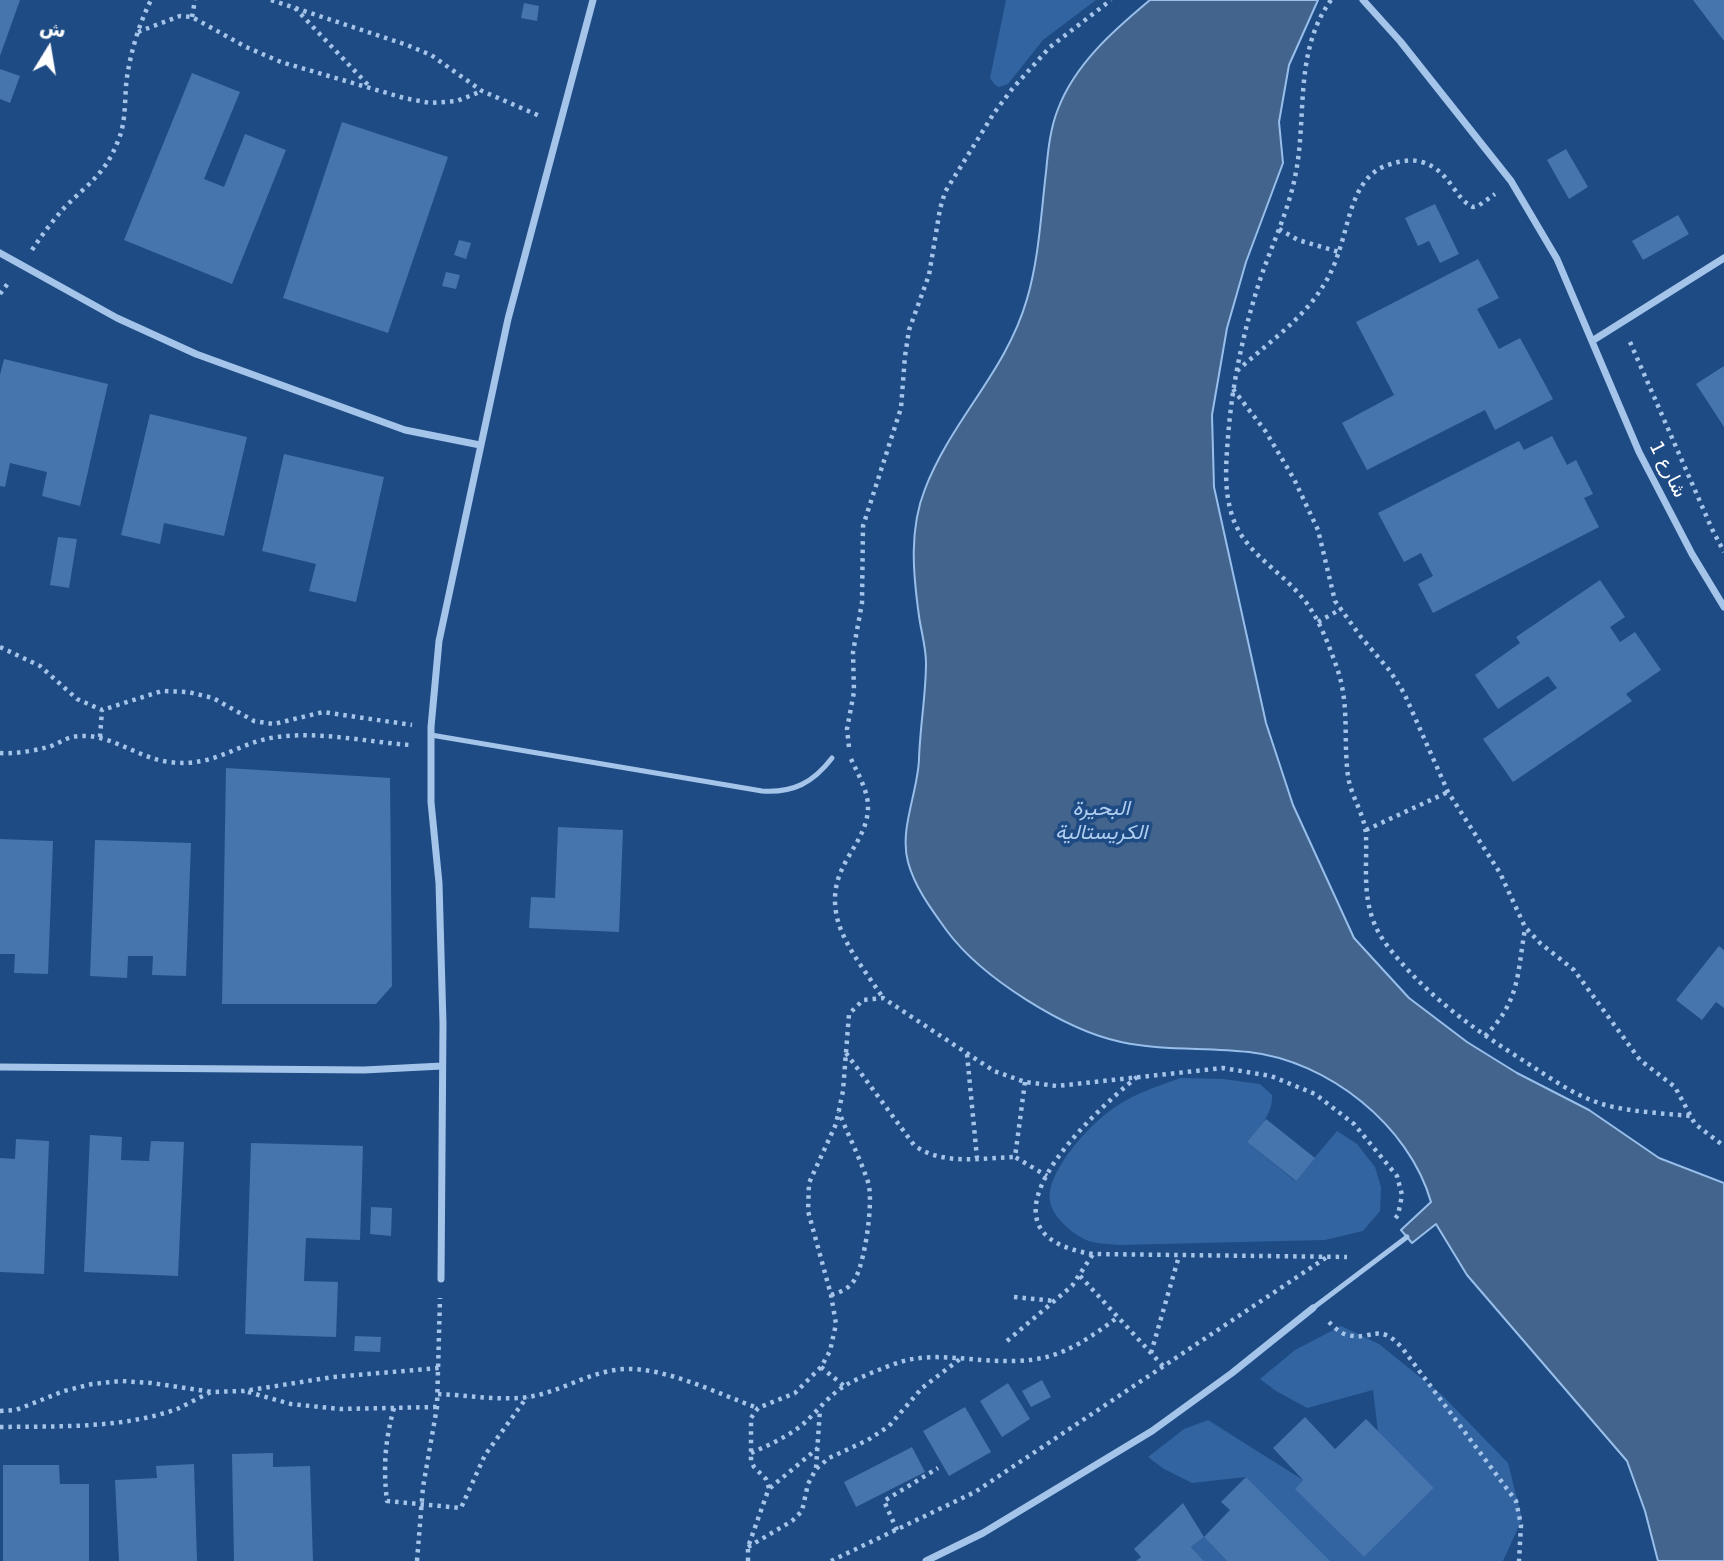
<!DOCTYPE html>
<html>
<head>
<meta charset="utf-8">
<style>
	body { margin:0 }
	#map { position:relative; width:1724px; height:1561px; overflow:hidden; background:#1e4b83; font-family:"DejaVu Sans",Vazirmatn,sans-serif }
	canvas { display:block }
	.north { position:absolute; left:14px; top:14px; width:70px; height:70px; -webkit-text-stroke:5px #1e4b83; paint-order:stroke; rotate:11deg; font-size:19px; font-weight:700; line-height:28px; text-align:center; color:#fff }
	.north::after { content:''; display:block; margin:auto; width:24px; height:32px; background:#fff; clip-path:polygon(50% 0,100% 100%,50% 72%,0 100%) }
</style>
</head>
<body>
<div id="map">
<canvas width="1724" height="1561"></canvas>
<div class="north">ش</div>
</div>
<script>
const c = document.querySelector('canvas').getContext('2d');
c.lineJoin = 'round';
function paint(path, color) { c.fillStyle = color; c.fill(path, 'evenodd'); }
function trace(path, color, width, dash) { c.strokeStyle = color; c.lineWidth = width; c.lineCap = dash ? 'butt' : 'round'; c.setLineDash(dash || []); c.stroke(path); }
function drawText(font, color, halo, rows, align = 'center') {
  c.font = font + ' "DejaVu Sans",Vazirmatn,sans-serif'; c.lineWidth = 7; c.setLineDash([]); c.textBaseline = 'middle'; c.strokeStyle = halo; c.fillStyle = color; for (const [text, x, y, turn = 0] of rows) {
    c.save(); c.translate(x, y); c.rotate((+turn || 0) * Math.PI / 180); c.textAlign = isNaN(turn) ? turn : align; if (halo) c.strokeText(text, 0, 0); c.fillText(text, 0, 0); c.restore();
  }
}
paint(new Path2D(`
	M1006 0H1096L1043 40 1008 84 999 87 995 85 990 78Z
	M1180 1078 1223 1079 1260 1084 1272 1095C1273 1114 1259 1128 1247 1142L1295 1181 1337 1131 1357 1144 1375 1167 1381 1187 1380 1211 1363 1231 1325 1240 1119 1245C1109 1244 1095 1244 1086 1240 1073 1234 1052 1217 1050 1201 1046 1173 1086 1129 1107 1113 1127 1096 1156 1087 1180 1078Z
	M1341 1326 1379 1344 1441 1394 1508 1463 1522 1519 1503 1561H1328L1246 1477 1192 1483 1164 1469 1148 1457 1184 1429 1208 1420 1303 1480 1296 1489 1364 1557 1434 1488 1378 1432 1373 1390 1307 1408 1276 1391 1260 1379 1295 1350Z
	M1204 1537 1227 1561H1204L1191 1547Z`), '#3164a1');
const water = new Path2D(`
	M1150 0H1318L1289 65 1279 122 1283 163 1246 262 1227 328 1212 415 1214 487 1266 723 1293 805 1354 938 1409 998 1467 1042 1517 1073 1589 1110 1659 1158 1724 1183V1561H1658L1645 1511 1627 1461 1467 1275 1436 1224 1412 1243 1401 1230 1431 1202C1409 1125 1328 1061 1249 1052 1206 1047 1163 1051 1121 1042 1065 1030 982 978 947 931 932 910 915 888 908 862 899 829 918 792 919 759 920 727 926 694 926 663 926 647 921 631 919 616 913 573 909 529 925 489 952 419 1006 372 1027 299 1039 258 1041 214 1046 172 1048 151 1050 129 1058 109 1075 64 1114 30 1150 0Z`);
paint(water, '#43648d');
trace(water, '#98bfeb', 2);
paint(new Path2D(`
	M0 0H20L0 56Z
	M1693 0H1724V41Z
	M524 3 539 6 537 21 521 18Z
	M0 69 20 76 10 103 0 99Z
	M192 73 240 92 204 179 224 187 245 134 286 150 232 284 124 240Z
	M342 122 448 157 388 333 283 298Z
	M1566 149 1588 187 1569 199 1547 160Z
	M1435 204 1459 254 1440 263 1429 241 1418 246 1405 218Z
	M1678 215 1689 234 1643 260 1632 241Z
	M459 240 471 243 466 259 454 255Z
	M1478 259 1499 298 1477 309 1499 349 1520 338 1553 399 1495 430 1485 410 1367 470 1342 423 1394 395 1356 322Z
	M446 272 460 275 456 289 442 286Z
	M4 359 108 384 80 506 42 496 47 472 10 463 5 487 0 486V375Z
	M1724 366V427L1696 384Z
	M150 414 247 437 224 536 164 523 160 544 121 535Z
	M1552 436 1567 465 1576 460 1593 494 1584 498 1599 527 1433 613 1418 584 1433 576 1421 553 1404 562 1378 513 1519 441 1524 450Z
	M284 454 384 477 356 602 309 591 316 564 262 551Z
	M58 537 77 539 69 588 50 585Z
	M1600 580 1625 617 1610 627 1620 642 1635 632 1661 670 1626 694 1632 701 1513 782 1483 739 1557 688 1548 676 1498 709 1475 675 1520 643 1516 637Z
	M226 768 390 778 392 986 376 1004H222Z
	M558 827 623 830 619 932 529 928 531 897 555 898Z
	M0 839 53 841 48 974 14 973 15 954H0Z
	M95 840 191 843 186 976 152 975 153 956H128L127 978 90 976Z
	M1719 946 1724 950V1008L1716 1002 1702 1020 1676 1000Z
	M1266 1119 1315 1158 1296 1181 1247 1142Z
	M90 1135 122 1137 121 1160 149 1161 151 1141 184 1142 178 1276 84 1272Z
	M16 1139 49 1141 44 1274 0 1272V1158L15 1159Z
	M251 1143 363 1146 360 1240 306 1238 304 1281 338 1282 336 1337 245 1334Z
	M371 1207 392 1208 391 1236 370 1234Z
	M355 1336 381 1337 380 1352 354 1351Z
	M1042 1380 1051 1397 1031 1407 1022 1391Z
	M1008 1383 1030 1419 1002 1437 980 1401Z
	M965 1407 991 1452 949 1476 923 1431Z
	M1305 1417 1335 1449 1366 1419 1434 1488 1364 1557 1295 1489 1303 1480 1273 1448Z
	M912 1447 925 1472 856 1507 844 1482Z
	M273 1453V1467L310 1466 313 1561H234L232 1454Z
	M194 1464 197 1561H119L115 1480 157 1478 156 1466Z
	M3 1465H59L60 1484H89V1561H3Z
	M1246 1477 1330 1561H1227L1204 1537 1191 1547 1204 1561H1136L1141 1557 1134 1549 1183 1503 1204 1537 1230 1510 1221 1502Z`), '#4674ac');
trace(new Path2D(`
	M271 0 407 45 431 55 482 91 542 117
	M1331 0C1294 51 1307 114 1296 172 1289 211 1271 246 1259 283 1243 333 1232 385 1228 437 1226 463 1224 487 1231 512 1241 550 1276 567 1300 595 1318 615 1328 643 1337 668 1350 705 1343 739 1348 776 1351 797 1365 815 1366 835 1367 862 1363 891 1372 917 1378 937 1392 952 1406 968 1441 1006 1480 1033 1524 1061 1549 1077 1573 1095 1602 1104 1629 1112 1661 1113 1690 1116
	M295 8 371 88
	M192 17 195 0
	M138 32 180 16 192 17 246 47 281 62 404 98 430 103 457 101 482 91
	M1279 229 1298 240 1339 252
	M32 250C42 235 53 220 65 207 89 183 105 174 118 141 127 120 124 98 127 77 131 51 139 24 151 0
	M0 294 9 282
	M1630 342 1712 529 1724 552
	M1237 371C1264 346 1302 320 1321 289 1329 278 1335 264 1339 251 1350 220 1353 174 1391 164 1401 161 1412 159 1422 162 1451 171 1454 199 1473 207L1478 206 1495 194
	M1233 389 1266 432 1294 479 1318 530 1335 601 1361 637 1390 671 1404 693 1448 792 1500 873 1525 927 1540 943 1574 970 1640 1060 1675 1087 1695 1124 1724 1146
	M1318 622 1341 609
	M0 647 40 666 77 699 102 710 162 691 188 692 213 698 254 721 274 724 323 712 412 725
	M100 737 102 710
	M849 747 847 729 854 692 853 652 862 603 863 526 901 408 905 356 909 330 929 275 940 209 945 192 994 113 1013 88 1050 47 1111 0
	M0 753C15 754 33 751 48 747 56 745 64 739 72 737 107 730 136 758 169 762 216 768 237 742 277 737 318 731 368 742 410 745
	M851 759C858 774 867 789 868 805 869 845 828 863 836 912 840 941 867 973 883 998
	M1366 830 1448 792
	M1485 1036C1520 1001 1517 975 1525 929
	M846 1053 914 1145C942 1166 982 1158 1015 1157
	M967 1054 977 1158
	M1137 1077C1090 1115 962 1234 1093 1254L1347 1257
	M1025 1082 1015 1157 1047 1176
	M1080 1276 1163 1366
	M831 1295C841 1292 851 1288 856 1277 865 1260 874 1200 868 1182 860 1158 848 1135 839 1112
	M1014 1297 1055 1301
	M1329 1322C1334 1327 1340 1333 1347 1335 1373 1341 1379 1321 1403 1349L1516 1501 1521 1525 1519 1561
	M1007 1341 1072 1286 1093 1254
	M1151 1353 1179 1256
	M821 1367 844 1386
	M248 1392 291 1404 340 1409 437 1407
	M438 1394C467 1395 500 1401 528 1397 562 1392 591 1370 626 1369 668 1368 718 1394 758 1408
	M394 1408C385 1440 383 1468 387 1501L461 1508 485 1455 527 1397
	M0 1411 16 1410 64 1391 92 1384 121 1381 151 1383 212 1392 244 1391 333 1377 439 1368
	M0 1427C58 1426 121 1429 177 1409 188 1404 200 1397 211 1392
	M751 1453C769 1445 787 1437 802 1425 816 1413 830 1394 846 1385 862 1376 883 1368 900 1362 923 1355 946 1357 969 1359 1040 1365 1061 1360 1118 1317
	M816 1468 820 1409
	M770 1488 818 1448
	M897 1530 884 1501 938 1468
	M748 1547 792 1521 802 1511 808 1484 816 1469 829 1458 868 1440 889 1426 922 1388 960 1359
	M417 1561 423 1487 437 1407 440 1298
	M748 1561V1547L769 1488 766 1479 754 1467 751 1461V1418L758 1408 795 1393 821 1367 830 1351 836 1324 831 1295 808 1211 809 1183 836 1124 843 1091 849 1014 863 1000 883 998 994 1071 1025 1082 1057 1086 1223 1068 1271 1076 1315 1094 1354 1124 1397 1176 1402 1195 1398 1215 1394 1220
	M831 1561 975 1492 1327 1257`), '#a4c4ea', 4.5, [3.5, 5]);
trace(new Path2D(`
	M431 735 762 791C793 793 813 783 832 758
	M1313 1308 1407 1237`), '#a4c4ea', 5);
trace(new Path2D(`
	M1363 0 1400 41 1511 181 1557 259 1639 452 1692 554 1724 607
	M0 253 117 318 196 354 405 430 480 445
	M1592 341 1724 258
	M0 1067 364 1070 442 1066
	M441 1279 443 1024 439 883 431 802V727L439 641 508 319 593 0
	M926 1561 983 1533 1152 1431 1232 1373 1313 1308`), '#a4c4ea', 7);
drawText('19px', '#fff', '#1e4b83', [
	["شارع 1",1667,470,63]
]);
drawText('italic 21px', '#b0cef1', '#1e4b83', [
	["البحيرة",1101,810],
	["الكريستالية",1101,834]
]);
</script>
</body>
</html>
